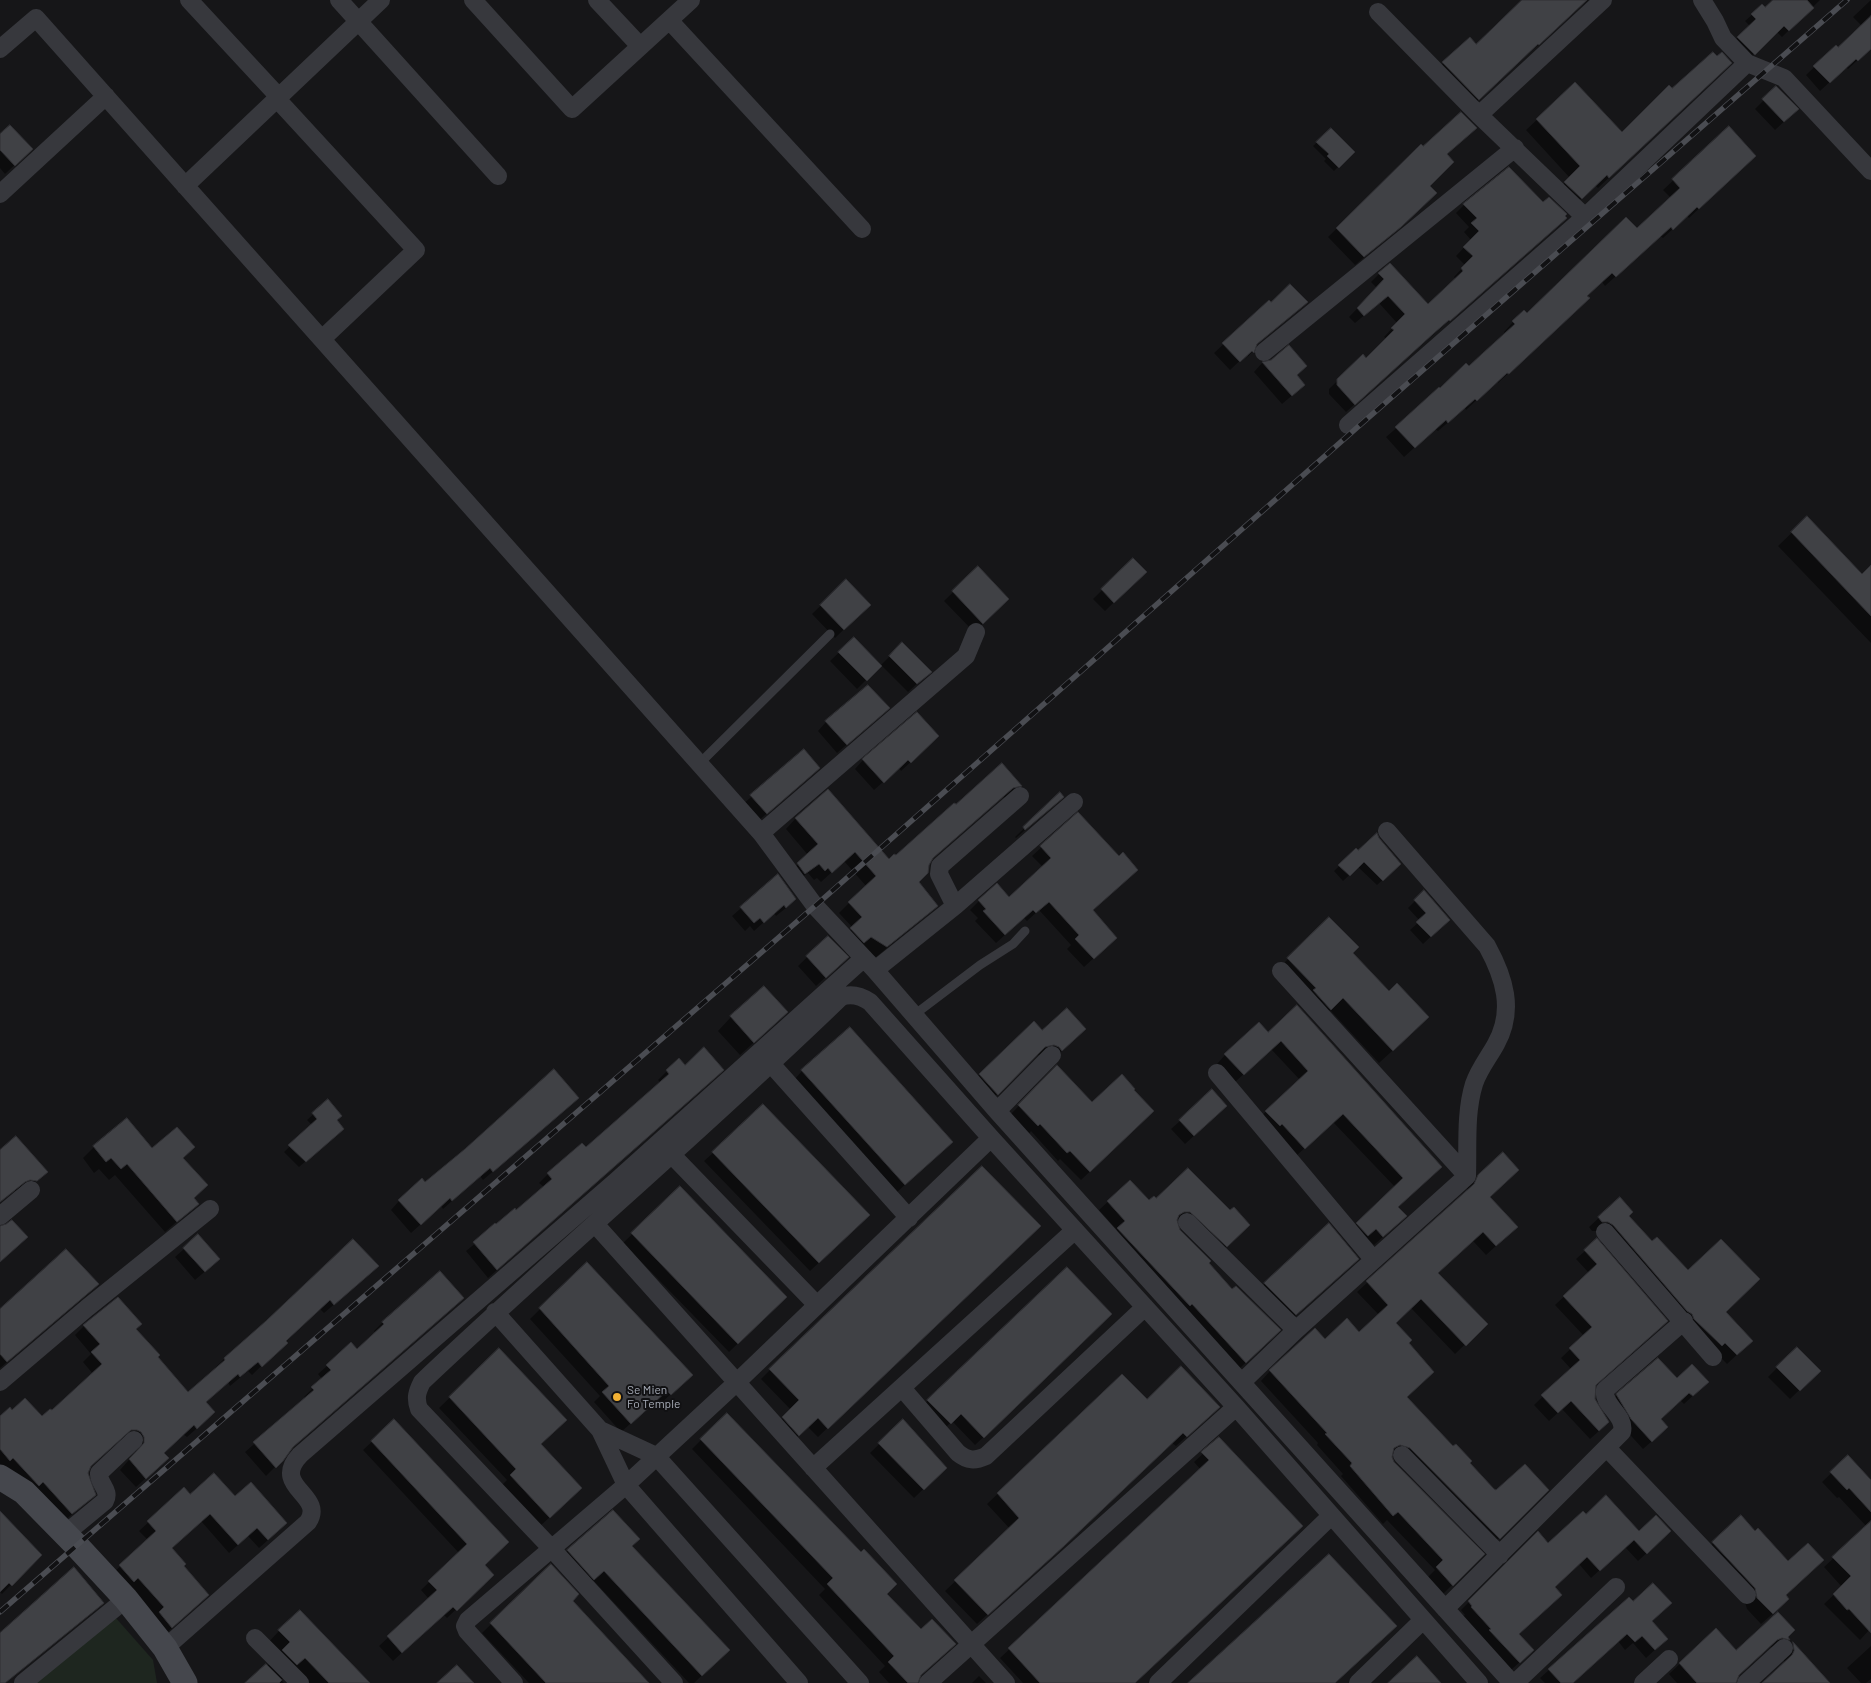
<!DOCTYPE html>
<html>
<head>
<meta charset="utf-8">
<style>
	body { margin:0 }
	canvas { display:block; background:#161618 }
</style>
</head>
<body>
<canvas width="1871" height="1683"></canvas>
<script>
const c = document.querySelector('canvas').getContext('2d');
c.lineJoin = 'round';
function paint(path, color) { c.fillStyle = color; c.fill(path, 'evenodd'); }
function trace(path, color, width, dash) { c.strokeStyle = color; c.lineWidth = width; c.lineCap = dash ? 'butt' : 'round'; c.setLineDash(dash || []); c.stroke(path); }
function drawText(font, color, halo, rows, align = 'center') {
  c.font = font + ' Barlow,sans-serif'; c.lineWidth = 4; c.setLineDash([]); c.textBaseline = 'middle'; c.strokeStyle = halo; c.fillStyle = color; for (const [text, x, y, turn = 0] of rows) {
    c.save(); c.translate(x, y); c.rotate((+turn || 0) * Math.PI / 180); c.textAlign = isNaN(turn) ? turn : align; if (halo) c.strokeText(text, 0, 0); c.fillText(text, 0, 0); c.restore();
  }
}
paint(new Path2D(`
	M115 1617 153 1660 157 1683H32Z`), '#1e261f');
paint(new Path2D(`
	M1524 0H1588L1528 54 1527 53 1469 109 1433 73 1470 39 1476 46Z
	M1798 0H1820L1782 37 1777 32 1747 60 1731 44 1750 26 1745 21 1762 6 1765 9Z
	M1871 0V48L1848 69 1846 67 1820 91 1806 75 1835 47 1838 49 1862 26 1853 17Z
	M1720 73 1598 188 1595 185 1570 209 1554 193 1570 178 1526 130 1575 84 1622 134 1671 89Z
	M1776 88 1788 118 1775 130 1755 109Z
	M1729 128 1745 165 1689 218 1687 216 1663 238 1660 236 1605 286 1602 282 1586 296 1578 308 1498 383 1497 381 1466 410 1465 408 1438 431 1435 429 1404 457 1386 437 1506 334 1504 332 1513 322 1527 315 1636 230 1671 198 1663 190Z
	M1331 130 1353 152 1334 171 1324 161 1326 159 1313 146Z
	M0 135 22 158 5 174 0 168Z
	M1421 146 1446 155 1428 186 1393 233 1355 265 1328 237Z
	M1543 204 1565 218 1346 412 1329 394V389L1363 356 1366 359 1387 339 1384 337 1397 323 1379 303 1355 323 1349 317 1377 288 1371 282 1379 274 1428 306 1456 280 1454 277 1465 265 1456 256 1471 240 1464 232 1469 227 1456 213 1464 205Z
	M1269 302H1306L1255 346 1252 352 1244 361 1248 356V353L1230 370 1214 353Z
	M1271 361 1296 376 1295 393 1282 404 1254 372 1262 363Z
	M1807 518 1862 575 1871 578V643L1778 546Z
	M1133 560 1145 572 1105 611 1093 599Z
	M978 568 1008 599 974 632 944 601Z
	M846 581 869 605 835 638 812 614Z
	M854 638 880 666 857 689 830 661Z
	M902 644 921 680 908 692 881 665Z
	M879 717 837 753 818 731 826 722Z
	M929 745 901 771 899 768 874 790 855 769 863 760Z
	M804 751 810 776 757 822 742 805Z
	M1002 764 1021 786 1010 796 1001 798 931 860 917 882 937 906 926 916 876 957 859 947 841 939 853 928 839 913 866 886 844 861 821 882 817 878 814 880 808 873 794 883 787 875 808 855 786 829 796 818 889 860 895 857 956 806Z
	M1060 794 1054 805 1016 838 1015 837Z
	M1078 814 1118 857 1137 870 1092 911 1107 946 1084 967 1067 949 1071 945 1039 910 1027 921 1024 918 996 943 975 921 978 918 970 910 979 901 1009 899 1043 867 1032 856Z
	M1356 850 1358 852 1400 864 1377 885 1358 867 1343 881 1334 871Z
	M778 876 786 908 776 916 774 913 754 931 750 926 745 931 732 916Z
	M1424 892 1441 927 1423 944 1410 930 1420 921 1408 908Z
	M1329 918 1352 953 1415 1030 1379 1063 1330 1010 1317 1022 1275 972Z
	M828 937 838 966 816 986 798 966Z
	M1297 1006 1440 1167 1397 1207V1224L1374 1245 1366 1237 1358 1244 1348 1232 1395 1187 1333 1122 1295 1157 1257 1120 1300 1080 1271 1049 1234 1083 1217 1064 1225 1055 1268 1033Z
	M731 1017 773 1025 740 1055 718 1031Z
	M1042 1032 1076 1038 1053 1059 1045 1053 1035 1056 988 1103 971 1083 980 1074Z
	M685 1066 714 1078 488 1278 466 1251 544 1187 539 1183 548 1174 586 1149 661 1083 658 1080 667 1071Z
	M1057 1067 1119 1144 1081 1180 1060 1159 1058 1161 1031 1131 1029 1134 1010 1115Z
	M802 1071 942 1151 896 1193 794 1080Z
	M328 1101 336 1121 337 1134 299 1167 284 1152 312 1125 307 1120Z
	M569 1106 483 1180 480 1176 443 1209 441 1206 411 1233 391 1210 399 1201 425 1184Z
	M1217 1115 1185 1144 1171 1129 1180 1121Z
	M94 1147 152 1150 182 1158 193 1198 197 1204 165 1232 115 1175 109 1180 99 1169 94 1173 83 1158Z
	M0 1151 46 1172 25 1191 18 1190 12 1192 0 1202Z
	M713 1153 860 1224 810 1271 704 1161Z
	M1188 1170 1240 1234 1218 1254 1181 1220H1176L1175 1225 1232 1291 1279 1330 1237 1371 1109 1237 1117 1230 1099 1210 1130 1181 1149 1202 1155 1200Z
	M1479 1176 1507 1236 1486 1255 1473 1241 1437 1274 1486 1324 1455 1354 1411 1308 1394 1323 1407 1343 1406 1397 1493 1490H1547L1489 1548 1394 1454H1391L1393 1463 1483 1554 1443 1594 1428 1577 1435 1570 1387 1520 1383 1524 1341 1476 1343 1474 1317 1445 1318 1443 1261 1381 1270 1371 1325 1340 1359 1334 1379 1315 1357 1292 1466 1193 1468 1186Z
	M680 1188 786 1297 729 1352 623 1243Z
	M1619 1199 1627 1216 1652 1243 1725 1312 1742 1350 1727 1364 1598 1231H1592L1589 1227Z
	M1329 1225 1349 1268 1287 1323 1256 1292Z
	M1030 1235 818 1437 808 1427 789 1444 774 1427 791 1410 761 1379 770 1370Z
	M184 1249 209 1268 195 1280 175 1257Z
	M1585 1251 1666 1321 1594 1386V1400L1599 1431 1590 1439 1562 1409 1549 1421 1534 1405 1571 1369 1561 1358 1584 1336 1555 1305 1589 1273 1576 1259Z
	M587 1263 681 1385 660 1404 657 1400 621 1432 594 1402 600 1396 530 1319Z
	M1067 1268 1008 1414 975 1445 952 1421 942 1431 920 1408Z
	M440 1273 463 1298 290 1449 282 1460 266 1476 245 1452 306 1399 304 1397 322 1379 318 1374 327 1366 357 1351 376 1334 374 1331 382 1323Z
	M368 1276 324 1313 320 1309 252 1375 248 1371 230 1386 228 1382 204 1403V1422L187 1437 183 1434 163 1453 168 1458 136 1487 120 1470 135 1453V1447L126 1439 116 1441 88 1468 86 1473 94 1495 62 1523 0 1469V1418L12 1411 42 1418 52 1412 93 1374 83 1362 91 1354 75 1335 84 1326 135 1330 188 1394 216 1369 215 1368 224 1359Z
	M98 1284 88 1294 0 1368V1311Z
	M1797 1348 1819 1371 1790 1399 1768 1377Z
	M499 1350 540 1444 571 1498 539 1527 501 1486 507 1480 439 1408Z
	M1122 1375 1147 1401 1208 1417 1176 1446 1172 1443 1076 1534 977 1624 945 1591 1010 1529 987 1504Z
	M1677 1380 1699 1390 1684 1404 1680 1400 1660 1419 1659 1435 1643 1449 1623 1427 1609 1404 1617 1395Z
	M394 1421 483 1565 492 1575 447 1618 443 1614 393 1661 379 1646 429 1599 421 1590 459 1553 363 1450Z
	M903 1421 945 1468 914 1498 870 1453Z
	M1219 1439 1133 1683H1023L1000 1658 1201 1470 1194 1462Z
	M701 1440 861 1554 885 1594 918 1677 917 1683H889L879 1672 885 1666 819 1595 825 1589 692 1449Z
	M1848 1457 1871 1481V1628L1860 1640 1824 1604 1842 1587 1824 1567 1867 1527 1839 1497 1837 1498 1822 1482Z
	M184 1489 190 1496 235 1498 277 1532 259 1548 248 1536 229 1553 201 1521 171 1549 183 1566 199 1604 163 1636 111 1575 148 1540 139 1531Z
	M1586 1516 1662 1539 1638 1561 1625 1547 1591 1578 1579 1564 1553 1588 1518 1634 1533 1650 1511 1670 1482 1639 1483 1638 1463 1616 1465 1615 1461 1610 1538 1533 1548 1544Z
	M1741 1517 1788 1563 1785 1596 1777 1610 1761 1624 1747 1609 1744 1599 1702 1554Z
	M0 1520 40 1555 2 1594 0 1592Z
	M630 1546 718 1660 694 1683H689L593 1580 583 1589 557 1561 568 1550Z
	M551 1566 571 1601 647 1683H529L482 1633Z
	M1629 1599 1651 1621 1658 1647 1646 1658 1633 1643 1625 1650 1618 1641 1572 1683H1545L1540 1678Z
	M1778 1614 1789 1640 1779 1650 1771 1647 1765 1650 1737 1676 1735 1683H1677L1669 1674 1716 1630 1736 1651Z
	M279 1631 368 1683H296L287 1674 281 1680 284 1683H247L274 1660 263 1648Z
	M1793 1644 1828 1682 1827 1683H1764L1782 1665 1784 1662 1783 1654Z
	M1871 1646V1679L1866 1683H1861L1847 1668Z
	M979 1676 986 1683H972Z`), '#0007');
const building = new Path2D(`
	M1522 0H1587L1539 45 1538 44 1479 100 1442 62 1470 37 1476 44Z
	M1773 0H1807L1814 8 1789 31 1784 26 1755 55 1737 37 1756 19 1751 14 1762 4 1765 7Z
	M1871 16V49L1858 61 1856 59 1830 83 1813 66 1836 45 1838 47Z
	M1713 52 1717 56 1722 52 1732 63 1609 178 1607 175 1582 199 1564 182 1580 166 1536 119 1575 82 1622 132 1669 85 1672 88Z
	M1776 86 1799 109 1784 122 1762 99Z
	M1461 112 1477 128 1447 154 1454 162 1430 186 1437 193 1401 227 1364 257 1336 228 1421 144 1423 146Z
	M10 125 33 149 15 166 0 150V134Z
	M1729 126 1756 156 1699 209 1697 207 1673 230 1671 227 1616 277 1612 273 1587 296 1590 298 1509 374 1507 373 1477 401 1475 399 1448 423 1446 420 1415 448 1395 427 1439 387 1440 388 1466 363 1469 366 1483 353 1515 324 1512 321 1524 310 1527 313 1626 217 1637 228 1680 188 1672 179Z
	M1331 128 1355 152 1339 168 1327 156 1329 154 1316 142Z
	M1509 167 1543 202 1549 197 1567 214 1565 216 1567 218 1450 321 1449 320 1433 334 1355 405 1337 385V379L1363 354 1366 358 1394 330 1391 328 1405 314 1388 296 1364 316 1357 308 1384 279 1378 273 1390 263 1428 304 1463 271 1461 268 1473 256 1463 247 1479 231 1471 223 1477 218 1463 204Z
	M1290 284 1308 302 1257 344 1254 353 1252 351 1240 362 1222 343 1269 300 1271 302Z
	M1289 345 1307 366 1297 375 1305 385 1292 396 1262 362 1271 360Z
	M1807 516 1862 574 1871 565V616L1791 532Z
	M1133 558 1147 572 1114 603 1101 589Z
	M978 566 1009 599 983 624 952 591Z
	M846 579 871 605 844 630 820 605Z
	M854 637 882 666 867 681 838 652Z
	M902 642 932 672 917 684 889 656Z
	M868 685 890 708 847 745 825 721Z
	M917 712 939 736 911 763 908 760 884 783 862 759Z
	M804 749 820 768 767 814 750 795Z
	M1002 763 1022 786 1013 788 933 858 929 865 928 873 919 882 938 906 887 947 871 937 864 943 850 928 862 917 848 902 876 876 855 852 832 873 828 868 825 871 819 864 805 874 797 863 818 844 795 818 828 789 889 859 894 854 896 855 954 803 956 804Z
	M1060 792 1064 797 1025 830 1023 827Z
	M1078 812 1119 856 1123 852 1138 870 1093 910 1117 938 1094 959 1075 939 1079 935 1049 902 1036 913 1033 910 1005 935 983 911 986 909 978 900 997 883 1009 897 1051 858 1040 846Z
	M1377 833 1379 838 1401 864 1383 881 1364 862 1350 876 1338 865 1356 848 1358 850Z
	M778 874 796 899 786 908 784 905 764 923 760 918 754 923 740 907Z
	M1424 890 1450 920 1431 937 1416 922 1426 913 1414 900Z
	M1329 917 1359 947 1353 953 1389 991 1397 983 1429 1017 1393 1051 1343 998 1331 1010 1313 990 1316 988 1287 958Z
	M828 936 849 957 826 978 806 956Z
	M764 986 788 1012 754 1043 730 1016Z
	M1297 1005 1442 1167 1398 1207 1407 1216 1383 1237 1376 1229 1368 1236 1356 1223 1403 1178 1343 1114 1305 1149 1282 1124 1280 1126 1265 1111 1308 1071 1281 1041 1244 1075 1224 1054 1259 1022 1268 1032Z
	M1067 1008 1086 1029 1062 1051 1059 1047 1054 1045 1045 1047 998 1095 979 1074 1034 1021 1042 1030Z
	M850 1027 953 1142 905 1185 801 1070Z
	M704 1047 724 1070 497 1270 473 1242 495 1223 496 1224 515 1208 516 1210 552 1179 547 1173 582 1143 586 1147 669 1074 666 1070 679 1058 685 1065Z
	M1057 1065 1092 1102 1122 1074 1135 1089 1134 1090 1154 1111 1090 1172 1070 1151 1067 1153 1040 1124 1038 1126 1018 1105Z
	M554 1069 579 1098 493 1172 490 1168 452 1201 450 1198 421 1225 398 1200 422 1178 425 1182 465 1149Z
	M1212 1089 1227 1106 1194 1136 1179 1120Z
	M328 1099 342 1116 337 1120 344 1129 306 1162 288 1145 317 1119 312 1113Z
	M763 1104 870 1215 819 1263 712 1152Z
	M127 1118 152 1148 177 1127 195 1147 183 1158 208 1185 194 1198 199 1204 177 1222 127 1164 121 1169 111 1158 106 1162 93 1146Z
	M16 1136 48 1172 37 1181 30 1180 25 1182 0 1202V1150Z
	M1503 1152 1519 1170 1490 1197 1518 1227 1496 1246 1483 1232 1438 1273 1488 1324 1466 1346 1421 1299 1396 1323 1412 1340 1409 1343 1434 1372 1407 1397 1453 1446 1456 1444 1472 1461 1470 1463 1494 1489 1496 1490 1525 1464 1549 1490 1500 1539 1410 1448 1400 1445 1394 1448 1392 1457 1394 1462 1485 1554 1453 1586 1436 1567 1443 1560 1398 1512 1393 1516 1350 1466 1352 1463 1325 1434 1327 1433 1269 1370 1315 1328 1325 1339 1347 1318 1359 1332 1388 1305 1366 1281 1474 1184 1478 1175Z
	M982 1166 1041 1226 828 1429 818 1418 799 1436 782 1417 799 1400 769 1369Z
	M1188 1168 1230 1210 1234 1207 1250 1225 1227 1247 1190 1212H1184L1179 1215 1177 1220 1180 1230 1211 1261 1209 1263 1232 1289 1236 1286 1281 1330 1246 1363 1192 1304 1190 1306 1117 1228 1125 1221 1107 1201 1130 1180 1149 1200 1154 1196 1156 1198Z
	M680 1186 787 1297 738 1344 631 1233Z
	M1620 1197 1633 1212 1629 1216 1652 1241 1657 1237 1688 1270 1721 1239 1760 1279 1726 1312 1753 1341 1737 1355 1725 1343 1722 1346 1694 1319 1692 1314 1687 1311 1613 1225 1608 1222H1602L1598 1217Z
	M12 1220 28 1237 0 1262V1226L6 1224Z
	M1329 1223 1359 1259 1296 1315 1264 1283Z
	M198 1234 220 1259 205 1272 183 1248Z
	M1597 1238 1668 1321 1596 1385 1595 1399 1609 1422 1599 1431 1571 1401 1558 1413 1541 1395 1580 1360 1569 1348 1592 1327 1563 1296 1597 1264 1584 1250Z
	M353 1239 379 1266 334 1305 330 1300 286 1341 288 1343 262 1367 258 1362 240 1377 238 1374 206 1402 215 1412 197 1429 194 1425 164 1453 169 1458 146 1479 129 1459 144 1443V1437L141 1432 137 1430H131L91 1466 88 1473 96 1495 72 1514 43 1482 39 1486 13 1458 10 1461 0 1449V1416L10 1407 12 1410 25 1398 42 1416 50 1409 52 1410 102 1364 91 1352 100 1344 83 1325 118 1297 142 1324 136 1329 160 1355 158 1357 188 1392 225 1360 224 1358 266 1321Z
	M66 1249 99 1284 7 1362 0 1354V1309Z
	M587 1262 693 1375 671 1395 667 1391 631 1424 602 1392 609 1386 539 1308Z
	M1067 1267 1112 1314 984 1438 961 1414 951 1424 927 1400Z
	M440 1271 464 1298 293 1447 283 1461 276 1468 253 1442 314 1390 311 1387 331 1370 326 1365 351 1342 357 1349 384 1324 382 1322Z
	M1797 1347 1821 1371 1800 1391 1776 1367Z
	M499 1348 567 1420 541 1444 582 1488 550 1518 510 1475 516 1469 449 1397Z
	M1658 1358 1677 1378 1692 1364 1709 1382 1693 1396 1689 1393 1661 1419 1668 1427 1652 1442 1631 1419 1616 1394Z
	M1181 1366 1220 1407 1187 1437 1183 1433 1064 1546 988 1615 954 1580 1019 1518 997 1493 1122 1374 1147 1399Z
	M727 1413 861 1552 864 1549 897 1584 887 1594 921 1629 932 1619 956 1644 921 1675 918 1683H908L888 1662 894 1656 827 1584 833 1578 700 1439Z
	M394 1419 509 1542 485 1565 494 1575 457 1611 453 1607 402 1653 387 1636 437 1590 428 1581 467 1544 371 1441Z
	M903 1419 947 1468 924 1490 878 1443Z
	M1219 1437 1303 1526 1135 1683H1040L1008 1648 1209 1460 1201 1452Z
	M1848 1455 1871 1480V1512L1849 1488 1847 1490 1830 1472Z
	M214 1473 235 1496 251 1482 287 1523 268 1540 257 1528 238 1545 210 1514 172 1548 186 1564 184 1566 209 1595 172 1628 159 1612 164 1607 138 1578 134 1582 119 1565 156 1531 147 1521 184 1487 190 1494Z
	M1606 1495 1639 1531 1656 1515 1671 1531 1647 1554 1634 1540 1600 1571 1587 1557 1555 1587 1562 1595 1519 1634 1534 1650 1520 1663 1489 1630 1491 1629 1471 1607 1472 1606 1468 1601 1538 1531 1548 1543 1583 1511 1586 1514Z
	M613 1510 640 1539 632 1546 730 1650 702 1676 604 1571 594 1580 567 1550Z
	M0 1511 42 1555 12 1586 9 1583 0 1592Z
	M1741 1515 1755 1531 1758 1528 1788 1561 1808 1543 1824 1560 1786 1595 1789 1599 1773 1614 1757 1598 1755 1588 1712 1542Z
	M1871 1521V1633L1849 1609 1847 1610 1833 1594 1851 1576 1832 1557Z
	M1329 1554 1397 1626 1335 1683H1188Z
	M551 1564 579 1594 573 1601 649 1683H546L490 1623Z
	M74 1567 104 1603 5 1683H0V1633Z
	M1653 1583 1672 1603 1652 1621 1668 1639 1655 1650 1642 1636 1635 1642 1627 1634 1573 1683H1561L1548 1669 1629 1597 1633 1601Z
	M300 1610 370 1683H329L305 1658 297 1665 282 1650 290 1642 278 1630Z
	M1778 1612 1795 1630 1788 1637 1790 1640 1782 1638 1777 1640 1739 1675 1736 1683H1697L1679 1663 1716 1628 1736 1650Z
	M1793 1642 1830 1683H1762L1792 1655 1794 1651Z
	M1417 1656 1441 1683H1388Z
	M266 1664 282 1680 279 1683H245Z
	M457 1665 474 1683H437Z`);
paint(building, '#404145');
trace(building, '#303034', 1);
trace(new Path2D(`
	M699 764 830 634
	M914 1015 980 965 1013 944 1025 931`), '#37383d', 9);
trace(new Path2D(`
	M189 0 279 97
	M339 0 498 176
	M473 0 572 109 691 0
	M597 0 640 46
	M1702 0 1715 21 1723 38 1747 63 1784 78 1871 171
	M1378 12 1479 115
	M669 20 862 229
	M0 49 36 18 761 833 815 906 875 970 997 1111 1512 1683
	M277 99 416 250 322 339
	M185 186 381 0
	M0 194 106 96
	M1585 217 1479 115 1603 0
	M1264 352 1515 148
	M1348 425 1585 217 1747 63
	M761 833 966 656 976 632
	M955 906 939 874 940 866 1020 796
	M875 970 955 906 1074 802
	M1281 971 1467 1176
	M772 1065 909 1218
	M1217 1073 1373 1259
	M997 1111 1052 1055
	M671 1154 817 1305
	M0 1216 31 1190
	M1187 1222 1296 1330
	M595 1224 1006 1683
	M1605 1232 1713 1357
	M495 1312 600 1430 626 1485 799 1683
	M0 1382 87 1308 210 1209
	M1242 1382 1296 1330 1467 1176C1468 1146 1465 1113 1474 1084 1479 1069 1489 1057 1496 1044 1515 1010 1504 977 1487 946L1387 831
	M902 1388 958 1453C968 1461 975 1461 986 1456L1145 1307
	M600 1430 656 1456 860 1683
	M1607 1448 1747 1595
	M1402 1455 1500 1555
	M813 1468 1075 1230
	M65 1534 105 1501C111 1490 98 1484 99 1473L134 1440
	M1445 1609 1622 1432C1626 1415 1602 1405 1605 1390L1684 1321
	M255 1638 300 1683
	M165 1648 308 1522C326 1495 270 1487 300 1455L615 1182 864 958
	M23 1683 126 1599
	M514 1683 467 1631 465 1626 468 1620 626 1485 736 1383 991 1138
	M674 1683 552 1549 419 1409C415 1398 417 1392 422 1382 560 1251 705 1129 841 997 852 993 861 996 870 1002L991 1138 1236 1407 1479 1683
	M928 1683 1236 1407
	M1158 1683 1331 1516
	M1358 1683 1423 1620
	M1515 1683 1616 1587
	M1643 1683 1669 1659
	M1746 1683 1784 1648`), '#37383d', 18);
trace(new Path2D(`
	M0 1477 24 1492 76 1545 126 1599 165 1648 185 1683`), '#45474d', 25);
const rail = new Path2D(`
	M0 1612 815 906 1360 425 1847 0`);
trace(rail, '#4a4c52', 5.5);
trace(rail, '#111113', 4, [11]);
for (const [x, y, r, color] of [
	[617,1397,5,"#f2b134"]
]) { const dot = new Path2D(); dot.arc(x, y, r, 0, 2 * Math.PI); c.fillStyle = color; c.fill(dot); trace(dot, '#111113', 2); }
drawText('12px', '#a8adb8', '#111113', [
	["Se Mien",627,1390],
	["Fo Temple",627,1404]
], 'left');
</script>
</body>
</html>
